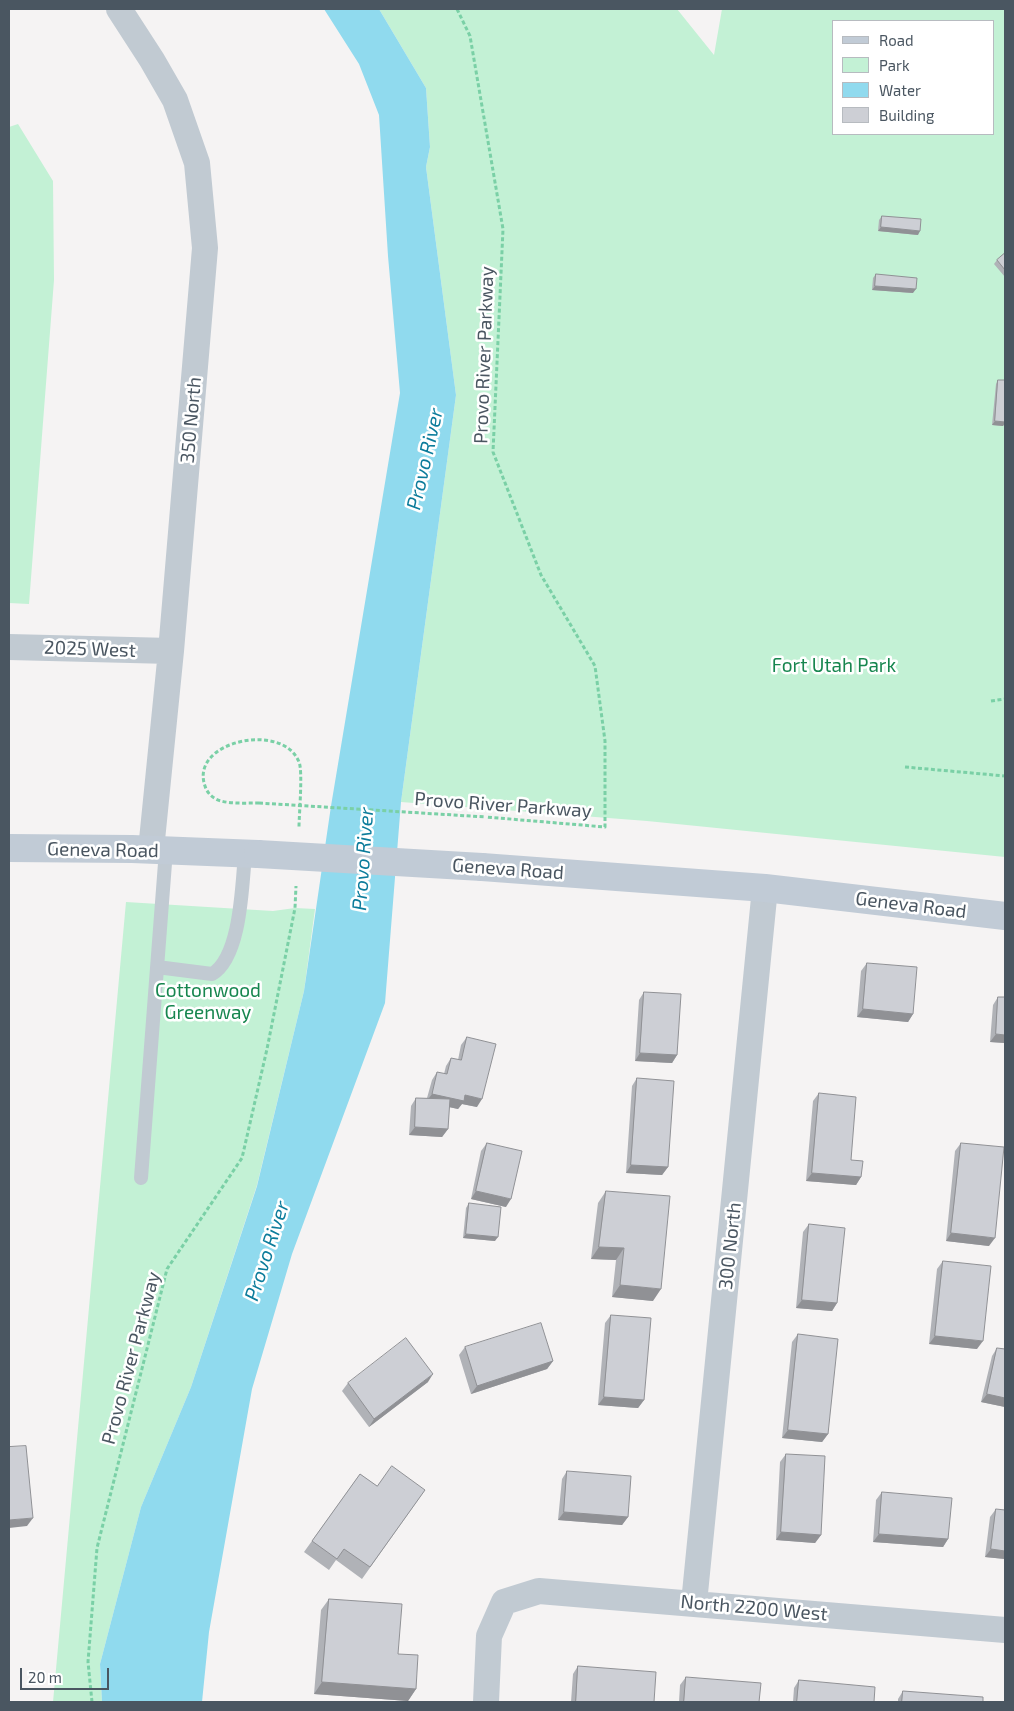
<!DOCTYPE html>
<html>
<head>
<meta charset="utf-8">
<style>
	body { margin:0 }
	#map { position:relative; width:1014px; height:1711px; overflow:hidden; background:#f5f3f3; font-family:"Exo 2",sans-serif }
	canvas { display:block }
	.frame { position:absolute; inset:0; border:10px solid #4a5661; pointer-events:none }
	.legend { position:absolute; left:832px; top:20px; width:162px; height:115px; box-sizing:border-box; background:#fff; border:1px solid #b7bbc0; margin:0; padding:6px 9px; list-style:none; font-size:15px; color:#4a5661 }
	.legend li { display:flex; align-items:center; gap:10px; height:25px }
	.legend b { width:25px; border:1px solid #b7bbc0 }
	.scale { position:absolute; left:20px; top:1668px; width:89px; height:22px; box-sizing:border-box; border:2px solid #4a5661; border-top:0; padding-left:6px; font-size:15px; line-height:18px; white-space:nowrap; color:#4a5661; -webkit-text-stroke:4px #fff; paint-order:stroke }
</style>
</head>
<body>
<div id="map">
<canvas width="1014" height="1711"></canvas>
<div class="frame"></div>
<ul class="legend">
<li><b style="height:6px;background:#c1cbd6"></b>Road</li>
<li><b style="height:14px;background:#c3f1d5"></b>Park</li>
<li><b style="height:14px;background:#90daee"></b>Water</li>
<li><b style="height:14px;background:#cdcfd5"></b>Building</li>
</ul>
<div class="scale">20 m</div>
</div>
<script>
const c = document.querySelector('canvas').getContext('2d');
c.lineJoin = 'round';
function paint(path, color) { c.fillStyle = color; c.fill(path, 'evenodd'); }
function trace(path, color, width, dash) { c.strokeStyle = color; c.lineWidth = width; c.lineCap = dash ? 'butt' : 'round'; c.setLineDash(dash || []); c.stroke(path); }
function drawText(font, color, halo, rows, align = 'center') {
  c.font = font + ' "Exo 2",sans-serif'; c.lineWidth = 5; c.setLineDash([]); c.textBaseline = 'middle'; c.strokeStyle = halo; c.fillStyle = color; for (const [text, x, y, turn = 0] of rows) {
    c.save(); c.translate(x, y); c.rotate((+turn || 0) * Math.PI / 180); c.textAlign = isNaN(turn) ? turn : align; if (halo) c.strokeText(text, 0, 0); c.fillText(text, 0, 0); c.restore();
  }
}
paint(new Path2D(`
	M379 9H677L714 55 722 9H1005V857L647 821 401 802 456 395 426 167 430 147 426 88ZM833 21H993V134H833Z
	M18 124 53 181 54 280 29 604 9 603V127Z
	M126 902 273 911 295 908 315 909 304 991 257 1185 191 1387 141 1507 100 1664 102 1702H53Z`), '#c3f1d5');
paint(new Path2D(`
	M324 9H379L426 88 430 147 426 167 456 395 401 802 385 1003 292 1254 252 1389 209 1632 202 1702H102L100 1664 141 1507 191 1387 257 1186 304 991 331 806 400 393 388 256 379 115 359 64Z`), '#90daee');
trace(new Path2D(`
	M457 9 470 36 503 229 493 452 541 575 595 666 605 741V827L486 817
	M991 701 1005 699
	M905 767 1005 776
	M259 803C247 803 232 804 221 801 213 799 207 793 205 786 189 741 283 721 299 762 303 771 299 815 299 827
	M92 1702 88 1662 97 1548 167 1269 242 1158 267 1049 295 908 296 886`), '#7ad0a6', 3, [4, 2.5]);
trace(new Path2D(`
	M157 967 212 974C241 957 242 885 245 854
	M141 1178 166 850`), '#c1cad2', 14);
trace(new Path2D(`
	M119 9 152 60 175 100 197 163 205 248 171 651 151 850
	M9 647 171 651
	M694 1603 765 888
	M486 1702 489 1636 504 1602 539 1591 1005 1630`), '#c1cad2', 26);
trace(new Path2D(`
	M9 848 132 849 258 854
	M482 867 765 888 1005 916`), '#c1cbd6', 28);
trace(new Path2D(`
	M259 803 486 817`), '#7ad0a6', 3, [4, 2.5]);
trace(new Path2D(`
	M258 854 482 867`), '#c1cbd6', 28);
paint(new Path2D(`
	M882 216 918 235 878 231 879 220Z
	M1005 253V277L994 264 997 260Z
	M876 274 913 293 872 290 873 278Z
	M998 380H1005V423L1003 426 992 425 996 384Z
	M867 963 913 1014 908 1022 857 1017 861 971Z
	M644 992 677 1055 672 1063 635 1061 639 1000Z
	M998 997H1005V1043L990 1042 993 1005Z
	M467 1037 477 1107 462 1104 458 1109 449 1107 448 1129 442 1137 409 1135 411 1106 416 1098H427L432 1080 437 1072 444 1074 446 1066 451 1058 458 1060 461 1045Z
	M637 1078 668 1167 662 1175 626 1173 632 1086Z
	M819 1093 851 1160 861 1177 856 1185 806 1181 813 1101Z
	M487 1143 506 1207 471 1199 481 1151Z
	M961 1143 989 1246 946 1241 955 1151Z
	M606 1191 653 1301 612 1297 616 1260 591 1259 598 1203Z
	M469 1203 495 1241 463 1238 466 1208Z
	M809 1224 837 1303 832 1311 796 1308 803 1232Z
	M943 1261 977 1349 929 1344 937 1269Z
	M611 1315 644 1400 638 1408 598 1405 605 1323Z
	M798 1334 828 1434 822 1442 782 1438 792 1342Z
	M465 1347 553 1361 547 1369 471 1394 459 1355Z
	M997 1348 1005 1407 981 1402 992 1356Z
	M428 1382 369 1427 342 1391 348 1383Z
	M786 1454 821 1535 815 1543 776 1540 780 1462Z
	M567 1471 628 1517 622 1525 558 1520 562 1479Z
	M360 1474 377 1486 425 1490 362 1579 336 1560 329 1570 304 1552Z
	M882 1492 948 1539 943 1547 873 1542 876 1500Z
	M996 1509 1005 1559 985 1557 990 1517Z
	M329 1599 398 1654 416 1689 408 1701 314 1694 321 1610Z
	M578 1666 654 1702H571L573 1674Z
	M686 1677 759 1702H679L680 1685Z
	M799 1680 874 1702H793L794 1688Z
	M903 1691 983 1702H898V1699Z`), '#b0b2b7');
paint(new Path2D(`
	M881 227 920 231 918 235 878 231Z
	M875 286 916 289 913 293 872 290Z
	M995 421 1005 422V423L1003 426 992 425Z
	M863 1009 913 1014 908 1022 857 1017Z
	M996 1034 1005 1035V1043L990 1042Z
	M640 1053 677 1055 672 1063 635 1061Z
	M432 1094 465 1095 482 1099 477 1107 462 1104 458 1109 426 1102Z
	M415 1127 448 1129 442 1137 409 1135Z
	M631 1165 668 1167 662 1175 626 1173Z
	M812 1173 861 1177 856 1185 806 1181Z
	M476 1191 511 1199 506 1207 471 1199Z
	M951 1233 995 1238 989 1246 946 1241Z
	M466 1234 498 1237 495 1241 463 1238Z
	M599 1247 624 1248 616 1260 591 1259Z
	M620 1285 661 1289 653 1301 612 1297Z
	M802 1300 837 1303 832 1311 796 1308Z
	M935 1336 983 1341 977 1349 929 1344Z
	M553 1361 547 1369 471 1394 477 1386Z
	M433 1374 428 1382 369 1427 374 1419Z
	M987 1394 1005 1398V1407L981 1402Z
	M604 1397 644 1400 638 1408 598 1405Z
	M788 1430 828 1434 822 1442 782 1438Z
	M564 1512 628 1517 622 1525 558 1520Z
	M33 1518 27 1526 9 1528V1520Z
	M781 1532 821 1535 815 1543 776 1540Z
	M879 1534 948 1539 943 1547 873 1542Z
	M991 1549 1005 1551V1559L985 1557Z
	M322 1682 416 1689 408 1701 314 1694Z`), '#909195');
const building = new Path2D(`
	M882 216 921 219 920 231 881 227Z
	M1005 253V270L997 260Z
	M876 274 917 278 916 289 875 286Z
	M998 380H1005V422L995 421Z
	M867 963 917 967 913 1014 863 1009Z
	M644 992 681 994 677 1055 640 1053Z
	M998 997H1005V1035L996 1034Z
	M467 1037 496 1044 482 1099 465 1095 464 1101 432 1094 437 1072 447 1074 451 1058 461 1060Z
	M637 1078 674 1081 668 1167 631 1165Z
	M819 1093 856 1097 851 1160 863 1161 861 1177 812 1173Z
	M416 1098 450 1099 448 1129 415 1127Z
	M487 1143 522 1151 511 1199 476 1191Z
	M961 1143 1004 1147 995 1238 951 1233Z
	M606 1191 670 1196 661 1289 620 1285 624 1248 599 1247Z
	M469 1203 501 1207 498 1237 466 1234Z
	M809 1224 845 1228 837 1303 802 1300Z
	M943 1261 991 1266 983 1341 935 1336Z
	M611 1315 651 1318 644 1400 604 1397Z
	M541 1323 553 1361 477 1386 465 1347Z
	M798 1334 838 1339 828 1434 788 1430Z
	M406 1338 433 1374 374 1419 348 1383Z
	M997 1348 1005 1349V1398L987 1394Z
	M26 1446 33 1518 9 1520V1447Z
	M786 1454 825 1456 821 1535 781 1532Z
	M392 1466 425 1490 370 1567 344 1549 337 1559 312 1541 360 1474 377 1486Z
	M567 1471 631 1476 628 1517 564 1512Z
	M882 1492 952 1498 948 1539 879 1534Z
	M996 1509 1005 1510V1551L991 1549Z
	M329 1599 402 1604 398 1654 418 1655 416 1689 322 1682Z
	M578 1666 656 1672 654 1702H576Z
	M686 1677 761 1683 759 1702H684Z
	M799 1680 875 1687 874 1702H797Z
	M903 1691 983 1697V1702H902Z`);
paint(building, '#cdcfd5');
trace(building, '#909195', 1);
drawText('19px', '#4a5661', '#fff', [
	["Provo River Parkway",484,355,-88],
	["350 North",191,420,-85],
	["2025 West",90,649,2],
	["Provo River Parkway",503,805,4],
	["Geneva Road",103,850,1],
	["Geneva Road",508,869,4],
	["Geneva Road",911,905,7],
	["300 North",730,1246,-84],
	["Provo River Parkway",131,1358,-75],
	["North 2200 West",754,1608,5]
]);
drawText('19px', '#17864f', '#fff', [
	["Fort Utah Park",834,666],
	["Cottonwood",208,991],
	["Greenway",208,1013]
]);
drawText('italic 20px', '#0c7c9b', '#fff', [
	["Provo River",425,459,-77],
	["Provo River",363,859,-86],
	["Provo River",267,1251,-72]
]);
</script>
</body>
</html>
